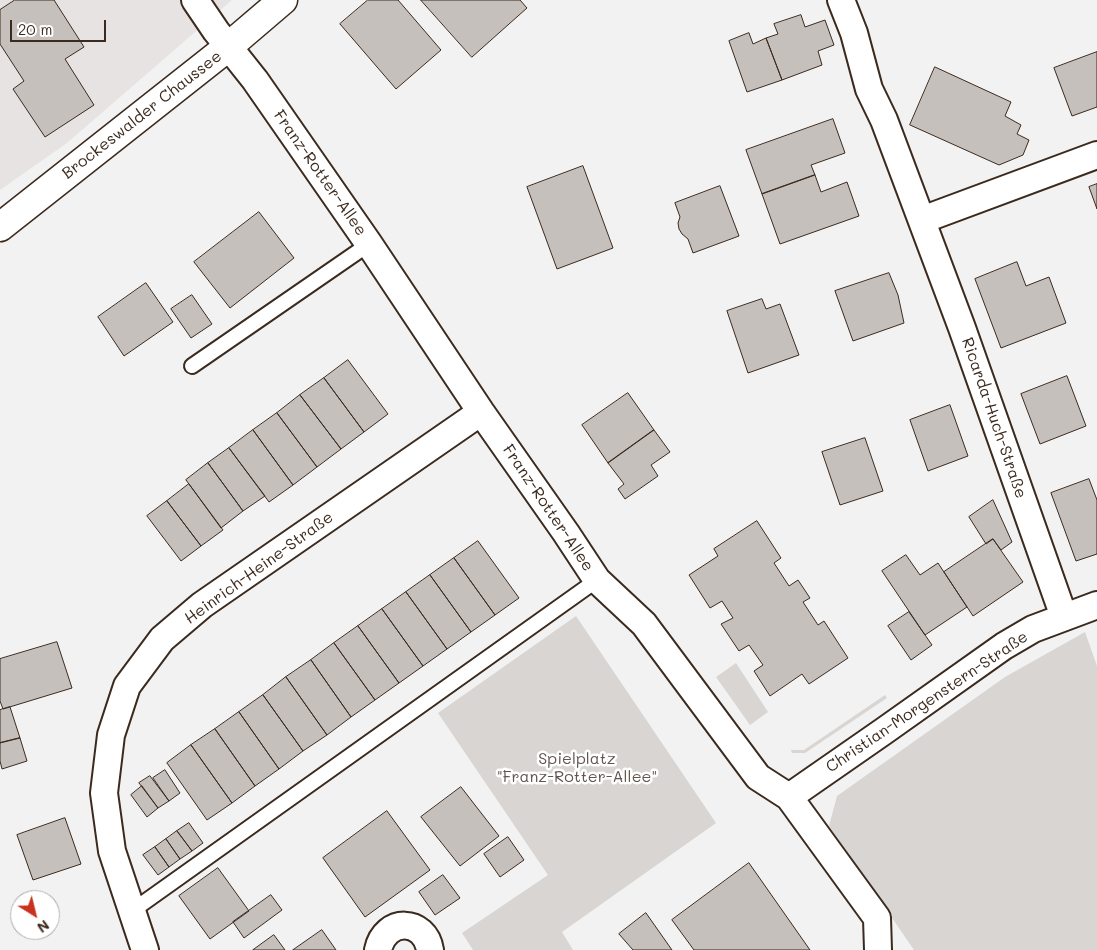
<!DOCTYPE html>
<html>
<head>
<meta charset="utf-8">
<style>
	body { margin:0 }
	#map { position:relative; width:1097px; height:950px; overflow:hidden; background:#f3f2f2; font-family:Mali,sans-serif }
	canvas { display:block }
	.north { position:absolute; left:10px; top:890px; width:50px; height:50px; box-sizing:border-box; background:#fff; border:1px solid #b1aaa5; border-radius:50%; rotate:144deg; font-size:14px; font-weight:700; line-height:20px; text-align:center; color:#3b2a1e }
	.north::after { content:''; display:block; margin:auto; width:18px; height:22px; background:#c8321e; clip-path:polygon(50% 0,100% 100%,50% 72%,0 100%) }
	.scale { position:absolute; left:10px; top:20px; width:96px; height:22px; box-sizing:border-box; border:2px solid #3b2a1e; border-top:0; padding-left:6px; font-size:15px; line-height:18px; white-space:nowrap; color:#3b2a1e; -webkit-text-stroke:4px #fff; paint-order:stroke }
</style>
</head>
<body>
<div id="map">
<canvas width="1097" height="950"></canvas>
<div class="north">N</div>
<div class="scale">20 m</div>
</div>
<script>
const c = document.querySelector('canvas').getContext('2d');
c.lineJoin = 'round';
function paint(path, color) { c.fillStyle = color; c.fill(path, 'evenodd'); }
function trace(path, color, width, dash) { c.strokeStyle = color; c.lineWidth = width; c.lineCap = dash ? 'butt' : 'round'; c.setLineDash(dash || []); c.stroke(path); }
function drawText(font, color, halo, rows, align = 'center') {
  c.font = font + ' Mali,sans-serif'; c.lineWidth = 5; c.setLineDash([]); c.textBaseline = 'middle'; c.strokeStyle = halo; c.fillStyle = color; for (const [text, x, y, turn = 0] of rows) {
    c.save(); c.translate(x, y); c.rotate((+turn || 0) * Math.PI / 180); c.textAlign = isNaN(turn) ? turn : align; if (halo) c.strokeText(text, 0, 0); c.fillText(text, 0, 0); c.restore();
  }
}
paint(new Path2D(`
	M0 0H232L67 143 0 190Z`), '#e6e3e2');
paint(new Path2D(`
	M576 616 716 823 562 932 573 950H473L462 933 548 875 438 713Z
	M1085 632 1097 666V950H914L829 826 837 796 1005 677Z
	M736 663 768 712 750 725 716 677Z
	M885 695 887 698 805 753H792L791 750H804Z`), '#d8d5d2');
const building = new Path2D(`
	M15 0H54L84 47 65 59 94 105 45 137 13 89 24 81 0 44V10Z
	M368 0H398L441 50 396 89 340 24Z
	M421 0H520L527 8 472 57Z
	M801 15 805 27 825 20 834 45 818 51 822 65 782 80 766 38 778 34 774 24Z
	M749 33 753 44 766 38 782 80 747 92 729 41Z
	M1097 52V107L1072 116 1054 68Z
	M935 67 1011 102 1005 116 1021 125 1017 134 1029 140 1023 155 999 165 910 125Z
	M833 119 845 153 811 165 815 175 762 194 746 150Z
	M583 166 613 248 557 269 527 187Z
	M815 175 821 192 847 182 859 216 780 244 762 194Z
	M1097 184V209L1089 187Z
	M720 186 739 236 693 253 688 239 682 234 679 229 678 223 680 217 675 203Z
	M259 212 294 258 230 308 194 262Z
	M1017 262 1026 286 1049 277 1066 323 1001 348 975 279Z
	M889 273 898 295 904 323 853 341 835 291Z
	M146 283 173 322 124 356 98 317Z
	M192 295 212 324 191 338 171 309Z
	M762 299 766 309 780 304 799 355 748 373 727 311Z
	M348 360 388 414 364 432 324 378Z
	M1067 376 1086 426 1040 444 1021 394Z
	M324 378 364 432 341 449 300 395Z
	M628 393 654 430 608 463 582 425Z
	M300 395 341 449 317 467 277 413Z
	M950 405 968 456 928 471 910 420Z
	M277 413 317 467 293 485 253 430Z
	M253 430 293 485 269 502 229 448Z
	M654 430 670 452 651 465 658 476 625 499 618 489 624 484 608 463Z
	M865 438 883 491 840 505 822 452Z
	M229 448 265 496 243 511 208 463Z
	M208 463 243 511 221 528 186 480Z
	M1089 479 1097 500V554L1076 561 1051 493Z
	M189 484 223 530 201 546 167 501Z
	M993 500 1012 542 1001 550 993 539 986 544 969 517Z
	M167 501 201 546 181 561 147 516Z
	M757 521 781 558 774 563 789 586 798 580 810 598 803 602 818 625 824 621 848 658 809 684 802 674 770 696 754 671 763 665 749 645 739 651 721 624 733 618 722 601 710 608 689 575 718 556 714 549Z
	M993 539 1023 582 973 616 944 572Z
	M478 541 519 598 495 615 454 558Z
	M906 555 920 575 938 563 967 607 925 635 882 571Z
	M454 558 495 615 471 632 430 575Z
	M430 575 471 632 447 649 406 592Z
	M406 592 447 649 423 666 382 609Z
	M382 609 423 666 399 683 358 626Z
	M909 612 932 645 911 660 888 626Z
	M358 626 399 683 375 700 334 643Z
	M57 642 72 688 3 709 0 701V659Z
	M334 643 375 700 351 717 311 660Z
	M311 660 351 717 327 735 286 677Z
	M286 677 327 735 303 751 263 695Z
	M263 695 303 751 279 769 239 712Z
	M10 707 20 738 0 743V710Z
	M239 712 279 769 255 786 215 729Z
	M215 729 255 786 232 803 191 745Z
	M20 738 27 761 2 769 0 761V743Z
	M191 745 232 803 207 820 167 763Z
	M165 770 180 793 169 801 153 778Z
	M150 776 169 801 158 808 139 783Z
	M142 786 158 808 147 817 131 795Z
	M461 787 499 836 460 866 421 817Z
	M387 811 430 870 365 917 323 858Z
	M65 818 81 864 33 880 17 835Z
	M189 823 203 843 192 851 177 831Z
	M177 831 192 851 180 859 166 839Z
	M508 837 524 860 500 877 484 854Z
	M166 839 180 859 169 867 155 847Z
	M155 847 169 867 158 875 143 855Z
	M749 863 810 950H694L672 920Z
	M218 868 249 911 210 939 179 896Z
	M443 875 460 898 435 915 419 892Z
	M271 895 282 910 244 938 233 922Z
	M646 913 672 950H633L619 934Z
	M322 930 336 950H293Z
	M274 935 285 950H253Z`);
paint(building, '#c6c0bd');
trace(building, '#3b2a1e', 1);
const lane = new Path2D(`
	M192 366 369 244
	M132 911 597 580`);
const street = new Path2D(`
	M195 0 216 31 255 80 369 244 481 412 566 533 597 580 644 624 758 777 789 797 877 918 878 950
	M841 0 854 33 869 89 884 120 962 328 1064 617
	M922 220 1097 155
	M789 797 884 731 1004 646 1033 629 1097 605
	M145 950 112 851 104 793 111 735 127 686 162 639 202 605 481 412
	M378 950C385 917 425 918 430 950`);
const secondary = new Path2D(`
	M0 227 228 47 283 0`);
trace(lane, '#3b2a1e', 18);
trace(street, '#3b2a1e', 30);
trace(secondary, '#3b2a1e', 31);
trace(lane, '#fff', 14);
trace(street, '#fff', 26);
trace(secondary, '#fff', 28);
drawText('16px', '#3b2a1e', '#fff', [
	["Brockeswalder Chaussee",142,115,-38],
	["Franz-Rotter-Allee",320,173,55],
	["Ricarda-Huch-Straße",994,418,71],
	["Franz-Rotter-Allee",548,508,56],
	["Heinrich-Heine-Straße",259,568,-36],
	["Christian-Morgenstern-Straße",927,702,-34]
]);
drawText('16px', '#62554b', '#fff', [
	["Spielplatz",577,759],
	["\"Franz-Rotter-Allee\"",577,777]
]);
</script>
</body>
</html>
